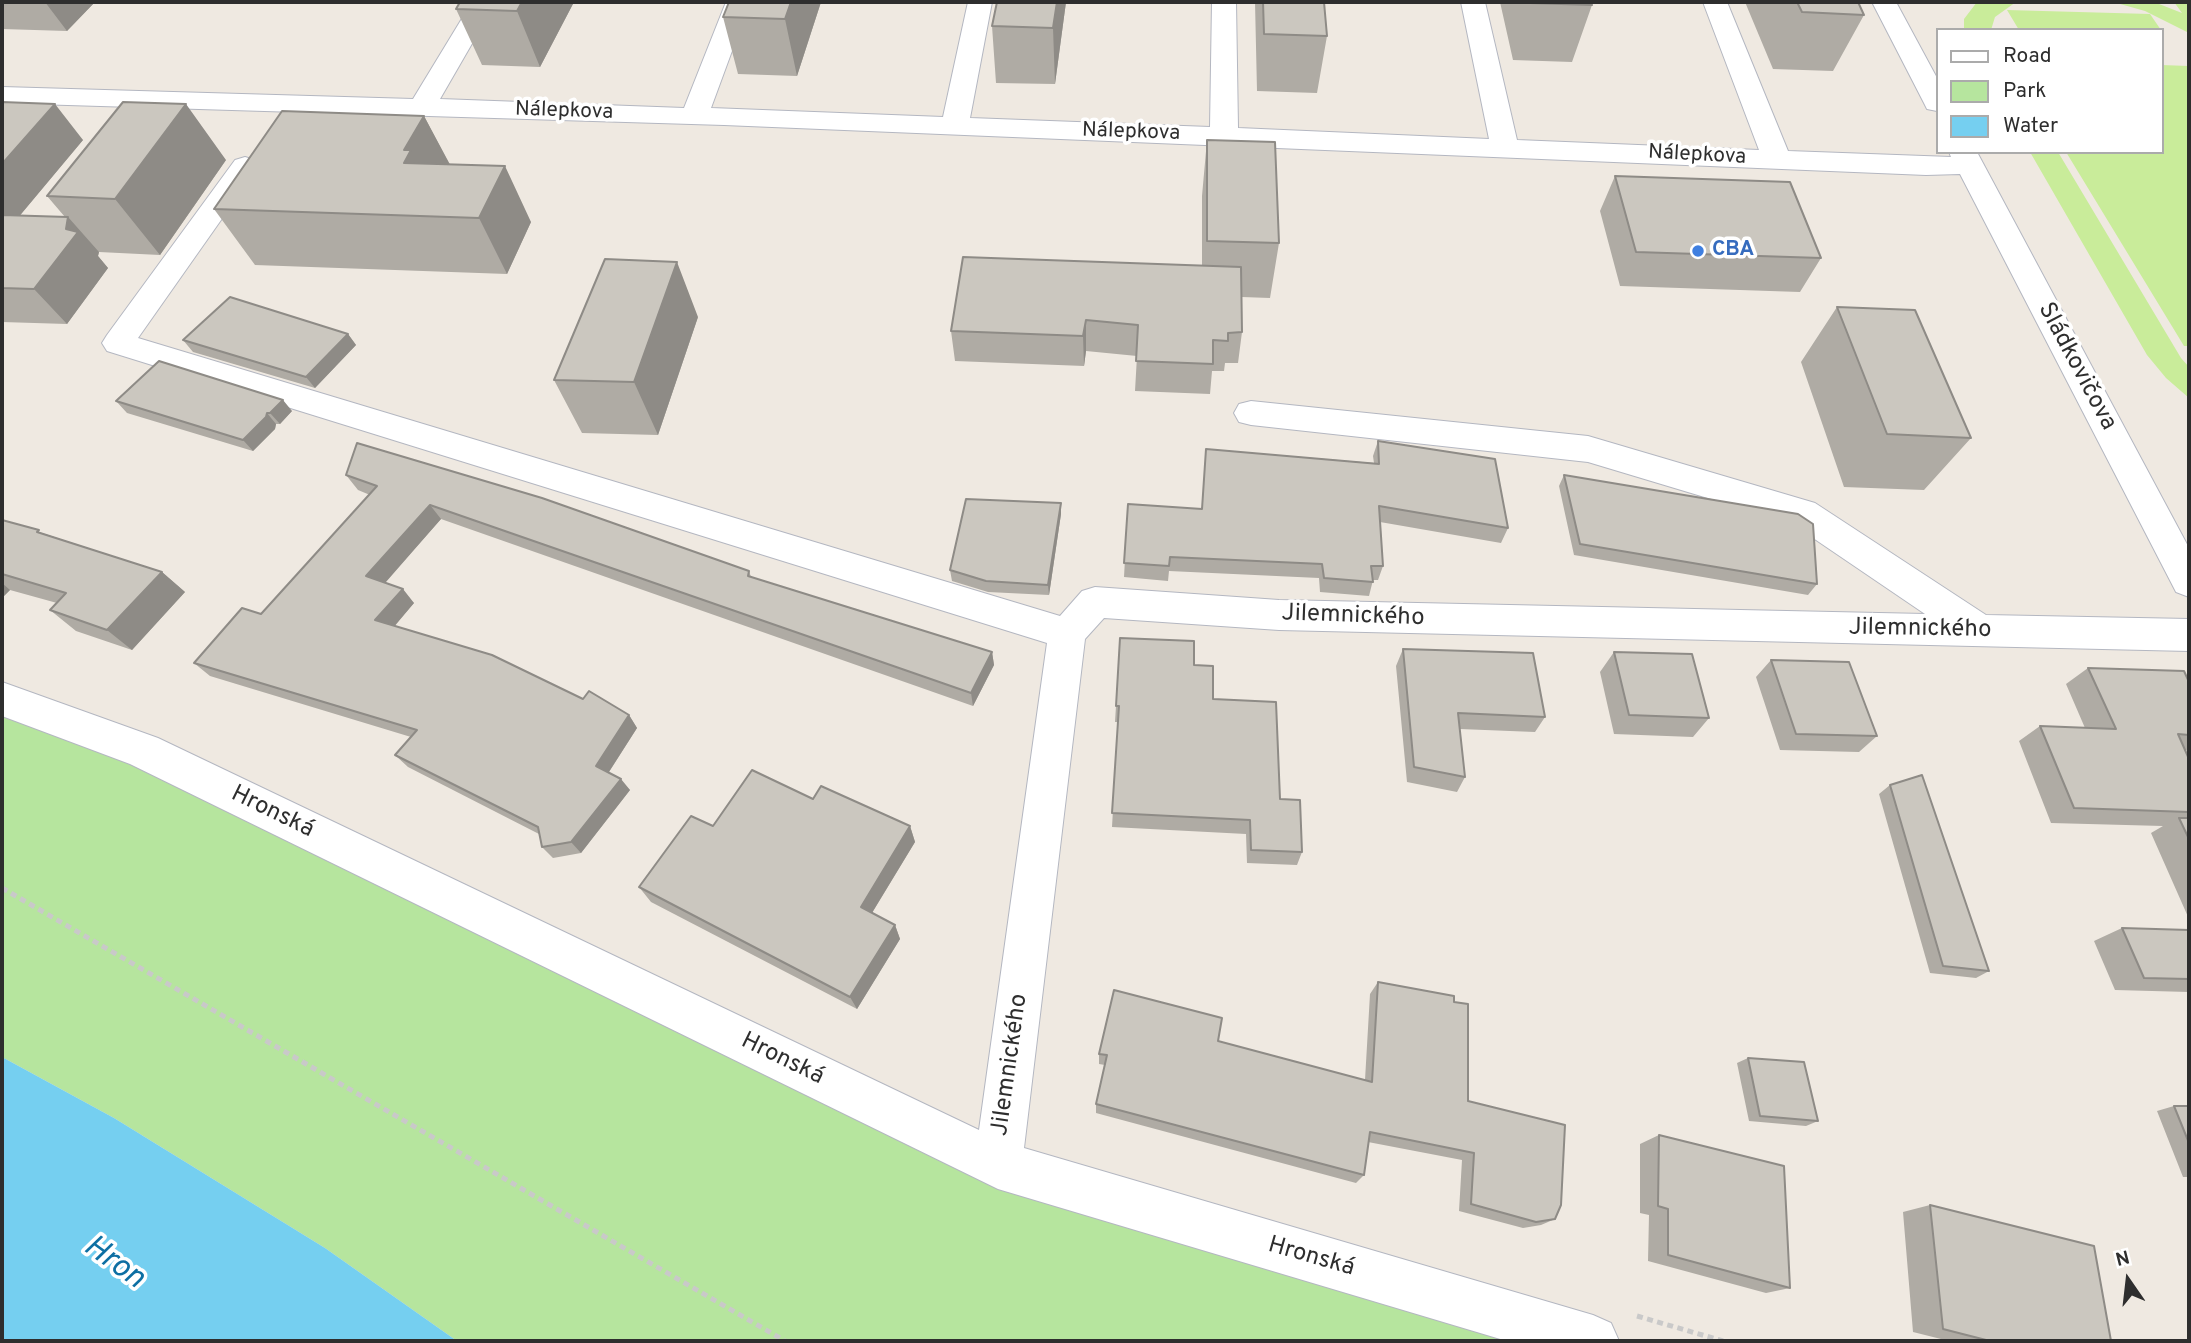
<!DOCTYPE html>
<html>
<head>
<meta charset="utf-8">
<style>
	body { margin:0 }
	#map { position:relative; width:2191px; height:1343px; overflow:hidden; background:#efe9e1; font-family:Overpass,sans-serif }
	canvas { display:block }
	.frame { position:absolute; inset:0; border:4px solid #2e2e2e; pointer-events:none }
	.legend { position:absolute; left:1936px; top:28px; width:228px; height:126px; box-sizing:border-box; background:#fff; border:2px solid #ababab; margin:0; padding:9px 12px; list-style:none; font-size:21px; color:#2e2e2e }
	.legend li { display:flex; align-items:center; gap:14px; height:35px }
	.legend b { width:35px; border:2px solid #ababab }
	.north { position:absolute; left:2093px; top:1245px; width:70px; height:70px; -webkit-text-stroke:5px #fff; paint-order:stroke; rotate:346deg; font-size:19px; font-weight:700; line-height:28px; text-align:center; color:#2e2e2e }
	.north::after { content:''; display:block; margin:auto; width:24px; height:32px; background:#2e2e2e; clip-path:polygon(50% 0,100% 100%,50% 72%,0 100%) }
</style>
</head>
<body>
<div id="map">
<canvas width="2191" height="1343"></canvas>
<div class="frame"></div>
<ul class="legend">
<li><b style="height:9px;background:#fff"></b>Road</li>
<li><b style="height:19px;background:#b6e59e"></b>Park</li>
<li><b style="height:19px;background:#75cff0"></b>Water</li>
</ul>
<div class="north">N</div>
</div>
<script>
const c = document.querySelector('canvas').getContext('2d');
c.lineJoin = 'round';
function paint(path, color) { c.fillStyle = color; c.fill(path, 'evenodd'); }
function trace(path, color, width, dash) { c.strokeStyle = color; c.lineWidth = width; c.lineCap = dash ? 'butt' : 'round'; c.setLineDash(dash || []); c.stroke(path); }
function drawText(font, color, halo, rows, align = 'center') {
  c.font = font + ' Overpass,sans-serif'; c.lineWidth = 7; c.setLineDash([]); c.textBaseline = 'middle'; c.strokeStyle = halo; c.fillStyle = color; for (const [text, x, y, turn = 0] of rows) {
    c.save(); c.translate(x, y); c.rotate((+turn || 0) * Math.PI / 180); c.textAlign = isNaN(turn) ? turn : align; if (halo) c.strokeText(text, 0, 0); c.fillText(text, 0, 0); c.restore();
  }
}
paint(new Path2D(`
	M2 699 144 751 998 1165 1593 1341H457L325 1248 114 1118 2 1057Z`), '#b6e59e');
paint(new Path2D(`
	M1977 2H2016L1995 17 1991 30H1964V19Z
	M2113 2H2154L2182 13 2174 2H2189V33L2145 11Z
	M2007 10 2150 14 2161 30H2019Z
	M2161 65 2189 66V346H2184L2066 152H2161Z
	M2030 152H2058L2181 358 2189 367V398L2166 378 2147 355Z`), '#c9ec9a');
paint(new Path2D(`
	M2 1057 114 1118 325 1248 457 1341H2Z`), '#75cff0');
const minor = new Path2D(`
	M472 2H496L440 99 684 108 726 2H750L711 108 943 117 968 2H992L970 118 1210 127 1212 2H1236L1238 128 1489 139 1461 2H1485L1517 140 1759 150 1703 2H1727L1788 151 1951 157 1949 152H1977L2189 548V597L2176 592 1960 174 1926 175 724 125 2 103V87L413 99Z
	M1872 2H1896L1937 78V111L1927 109 1924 103Z
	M245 157 255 160 259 166 138 338 1060 616 1082 591 1095 587 1279 600 1925 614 1791 523 1588 462 1251 425 1239 422 1234 413 1239 404 1251 401 1588 436 1815 503 1986 615 2189 619V651L1279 630 1104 618 1085 639 1024 1148 1593 1315 1611 1323 1619 1341H1507L998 1189 130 764 2 716V682L158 738 979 1130 1047 643 107 351 102 343 107 335 235 160Z`);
trace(minor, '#b4b7c1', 2);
trace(new Path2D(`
	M2 888 785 1341
	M1637 1316 1723 1341`), '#c9c9c9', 5, [6, 4.5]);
paint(minor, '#fff');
paint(new Path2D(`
	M2 2H95L67 31 2 29Z
	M574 2 540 67 482 65 456 9Z
	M821 2 797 76 738 74 723 17Z
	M997 2H1066L1055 84 996 83 992 26Z
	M1255 2H1324L1327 36 1317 93 1257 91Z
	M1500 2H1591L1592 5 1572 62 1513 60Z
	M1745 2H1858L1864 15 1833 71 1773 69Z
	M2 102 83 140 20 215 65 217 47 196 226 160 160 255 99 252 98 256 108 268 67 324 2 322Z
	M424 116 449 164 531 222 507 274 255 265 214 209Z
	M1207 140 1279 243 1270 298 1242 297V332L1238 363H1225L1224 371H1212L1210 394 1135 391 1137 356 1086 351 1084 366 955 361 951 331 1202 265V196Z
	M1615 176 1821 258 1800 292 1620 286 1600 211Z
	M1837 307 1971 438 1924 490 1844 487 1801 362Z
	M698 317 658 435 582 433 554 380Z
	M348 334 356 345 315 388 193 352 183 340Z
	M116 401 292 411 280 424H276L275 429 253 451 127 413Z
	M1378 441 1508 528 1501 543 1380 522 1383 566 1378 580H1373L1369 596 1320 592 1319 578 1169 571 1168 581 1124 577 1128 504 1202 509 1206 449 1374 463 1373 456Z
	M346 475 749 571 751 577 992 652 994 665 973 706 441 519 385 582 414 603 394 626 583 699 629 715 637 728 609 772 630 790 581 853 553 858 542 847 539 834 408 767 395 755 411 737 210 676 194 663 261 614 370 495 358 490Z
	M1564 475 1817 584 1808 595 1574 555 1559 486Z
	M1061 514 1049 595 988 592 952 581 950 570Z
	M2 520 162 572 185 592 132 650 76 631 50 610 57 603 10 590 2 598Z
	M1403 649 1545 717 1535 732 1460 729 1465 777 1457 792 1407 782 1396 666Z
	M1614 652 1709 718 1693 737 1614 734 1600 672Z
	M1771 660 1877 736 1859 752 1780 750 1756 677Z
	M1194 665 1213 699 1280 799 1302 852 1297 865 1247 863 1246 834 1112 827 1118 722H1115L1116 706Z
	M2088 668 2189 682V751L2185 750 2189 759V919L2151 833 2163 826 2051 823 2019 741 2040 726 2085 728 2066 684Z
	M1890 785 1989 971 1976 978 1930 973 1879 794Z
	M813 799 910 826 915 842 872 913 895 925 900 939 857 1009 651 902 639 887 713 826Z
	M2122 928 2189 930V992L2115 990 2094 941Z
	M1378 982 1454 1002 1468 1101 1555 1219 1541 1225 1523 1228 1459 1211 1462 1160 1368 1142 1364 1175 1356 1183 1096 1113V1104L1105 1065 1099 1064V1054L1218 1041 1365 1080 1370 994Z
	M1748 1058 1818 1121 1806 1126 1749 1121 1737 1063Z
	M2174 1106H2189V1177H2183L2157 1111Z
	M1659 1135 1790 1288 1766 1293 1648 1261 1649 1215 1640 1213V1144Z
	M1930 1205 2111 1341H1949L1913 1332 1903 1212Z`), '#afaba4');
paint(new Path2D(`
	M45 2H95L67 31Z
	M522 2H574L540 67 517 11Z
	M791 2H821L797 76 785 19Z
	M1057 2H1066L1055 84 1053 28Z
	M55 104 83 140 2 237V164Z
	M186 104 226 160 160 255 115 199Z
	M424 116 454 172 404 163V150Z
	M505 166 531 222 507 274 479 218Z
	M68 217 99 252 98 256 108 268 67 324 34 289 66 229Z
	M677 262 698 317 658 435 634 382Z
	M1086 320V351L1084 366 1083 336Z
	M348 334 356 345 315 388 306 377Z
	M283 400 292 411 280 424 270 413Z
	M267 413 276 424 275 429 253 451 243 440Z
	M1061 503V514L1049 595 1048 585Z
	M430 505 441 519 379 590 366 576Z
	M162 572 185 592 132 650 107 630Z
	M2 583 10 590 2 598Z
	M403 589 414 603 388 634 375 620Z
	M992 652 994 665 973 706 971 693Z
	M629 715 637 728 605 778 596 766Z
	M621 779 630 790 581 853 571 842Z
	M910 826 915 842 867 921 861 907Z
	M895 925 900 939 857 1009 850 997Z`), '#8e8b86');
const building = new Path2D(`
	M460 2H522L517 11 456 9Z
	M729 2H791L785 19 723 17Z
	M997 2H1057L1053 28 992 26Z
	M1263 2H1324L1327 36 1264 34Z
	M1530 2H1591L1592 5 1530 3Z
	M1797 2H1858L1864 15 1802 12Z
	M2 102 55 104 2 164Z
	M123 102 186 104 115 199 47 196Z
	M282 111 424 116 404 150H411L404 163 505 166 479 218 214 209Z
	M1207 140 1275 142 1279 243 1207 241Z
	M1615 176 1790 182 1821 258 1636 252Z
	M2 215 68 217 66 229 78 232 34 289 2 288Z
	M963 257 1241 267 1242 332 1228 333V341L1213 340V364L1136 361 1138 325 1086 320 1083 336 951 331Z
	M605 259 677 262 634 382 554 380Z
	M230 297 348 334 306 377 183 340Z
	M1837 307 1915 310 1971 438 1887 434Z
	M159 361 283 400 270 413H267L266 417 243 440 116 401Z
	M1378 441 1495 459 1508 528 1379 506 1383 566H1371L1373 582 1324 578 1322 564 1170 557 1169 566 1124 563 1128 504 1202 509 1206 449 1379 464Z
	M357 443 542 498 749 571 748 576 992 652 971 693 430 505 366 576 403 589 375 620 492 655 583 699 589 691 629 715 596 766 621 779 571 842 542 847 538 827 395 755 417 730 194 663 242 608 261 614 377 486 346 475Z
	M1564 475 1798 514 1813 524 1817 584 1580 544Z
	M966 499 1061 503 1048 585 986 581 950 570Z
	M2 520 39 530 37 532 162 572 107 630 50 610 66 593 2 574Z
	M1120 638 1194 641V665L1213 666V699L1276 702 1280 799 1300 800 1302 852 1251 850 1250 820 1112 813 1119 706H1116Z
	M1403 649 1533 653 1545 717 1458 713 1465 777 1414 767Z
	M1614 652 1692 654 1709 718 1629 715Z
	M1771 660 1849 662 1877 736 1796 734Z
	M2088 668 2184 671 2189 682V735L2178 734 2189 759V812L2074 808 2040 726 2116 729Z
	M752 770 813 799 821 786 910 826 861 907 895 925 850 997 639 887 691 816 713 826Z
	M1922 775 1989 971 1943 966 1890 785Z
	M2179 818H2189V839Z
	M2122 928 2189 930V979L2144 978Z
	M1378 982 1454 996V1002L1468 1004V1101L1565 1125 1561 1205 1555 1219 1536 1222 1471 1204 1474 1153 1370 1132 1364 1175 1096 1104 1107 1055 1099 1054 1114 990 1222 1018 1218 1041 1372 1082Z
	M1748 1058 1804 1062 1818 1121 1760 1116Z
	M2174 1106H2189V1143Z
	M1659 1135 1784 1166 1790 1288 1668 1255V1209L1658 1206Z
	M1930 1205 2094 1246 2111 1341H1990L1943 1329Z`);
paint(building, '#cbc7bf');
trace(building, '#8e8b86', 2);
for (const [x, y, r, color] of [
	[1698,251,7,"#3f7fe0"]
]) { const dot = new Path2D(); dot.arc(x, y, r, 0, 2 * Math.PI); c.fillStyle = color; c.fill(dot); trace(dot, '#fff', 2.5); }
drawText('21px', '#2e2e2e', '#fff', [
	["Nálepkova",564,112,2],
	["Nálepkova",1131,133,2],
	["Nálepkova",1697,156,3]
]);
drawText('bold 21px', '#366cbe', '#fff', [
	["CBA",1712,251]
], 'left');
drawText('24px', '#2e2e2e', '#fff', [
	["Sládkovičova",2076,367,62],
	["Jilemnického",1353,617,2],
	["Jilemnického",1920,630,1],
	["Hronská",272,813,26],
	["Hronská",782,1060,26],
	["Jilemnického",1011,1065,-82],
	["Hronská",1311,1258,16]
]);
drawText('italic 32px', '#0d6fa3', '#fff', [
	["Hron",113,1264,36]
]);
</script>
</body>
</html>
